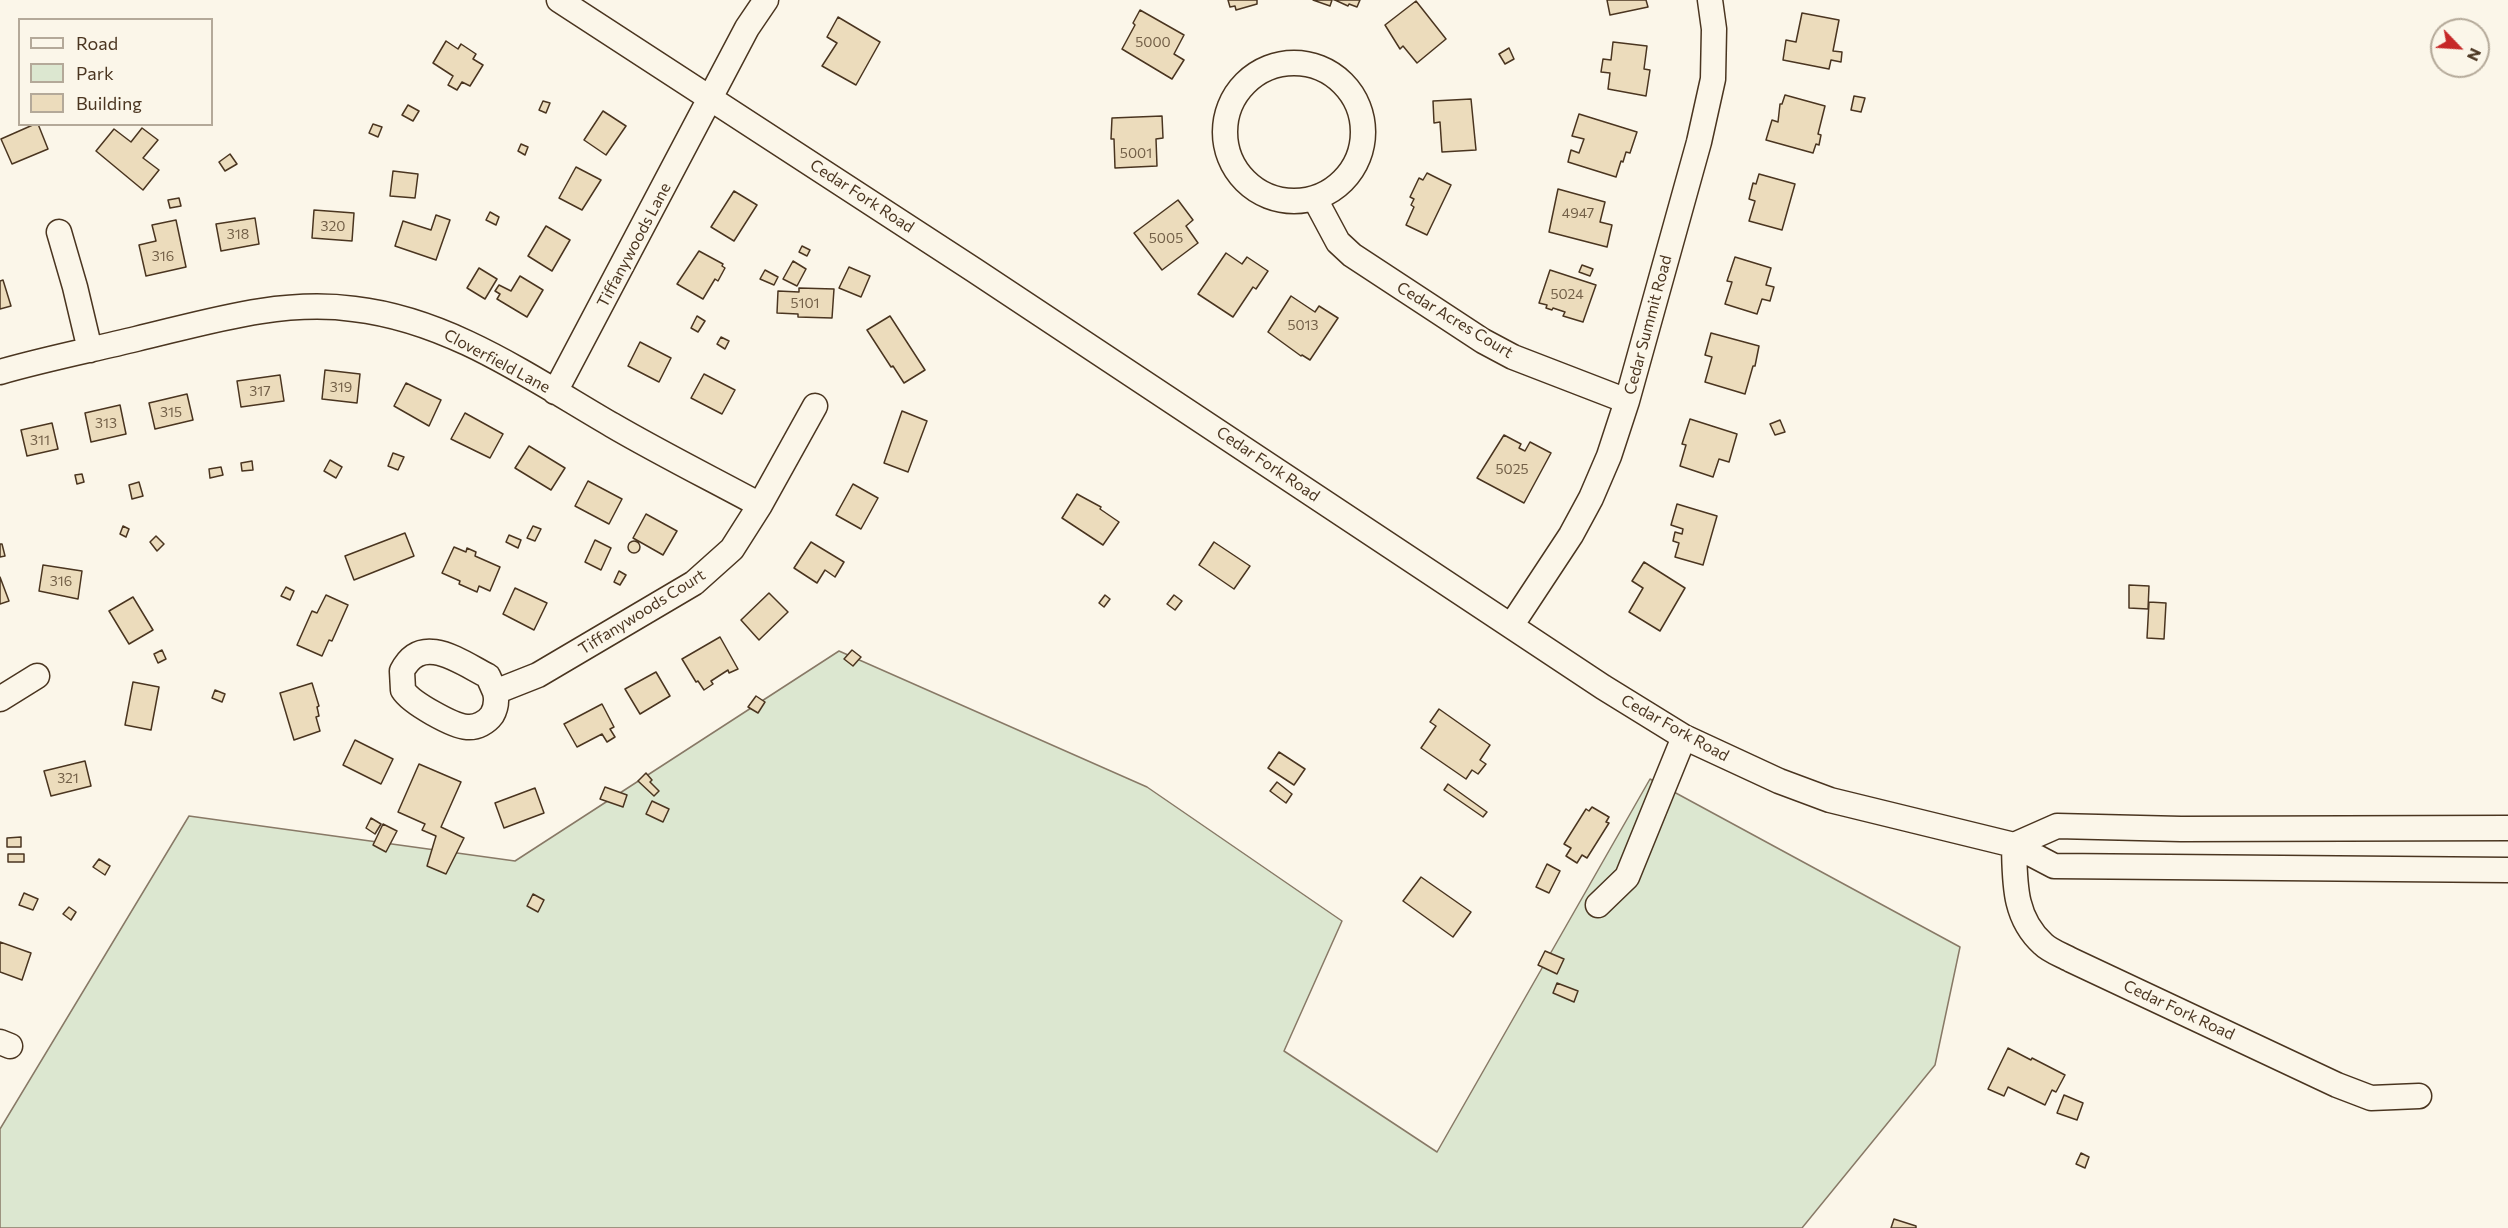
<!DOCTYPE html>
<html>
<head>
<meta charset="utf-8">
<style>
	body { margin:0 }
	#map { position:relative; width:2508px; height:1228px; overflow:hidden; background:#fbf6e9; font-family:Commissioner,sans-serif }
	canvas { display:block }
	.legend { position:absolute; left:18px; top:18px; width:195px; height:108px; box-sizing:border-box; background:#fbf6e9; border:2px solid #b4a999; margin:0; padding:8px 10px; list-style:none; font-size:18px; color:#4a3520 }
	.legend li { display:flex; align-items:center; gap:12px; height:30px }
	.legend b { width:30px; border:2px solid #b4a999 }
	.north { position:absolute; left:2430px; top:18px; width:60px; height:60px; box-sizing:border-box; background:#fbf6e9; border:2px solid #b4a999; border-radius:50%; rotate:115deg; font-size:16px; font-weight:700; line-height:24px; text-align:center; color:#4a3520 }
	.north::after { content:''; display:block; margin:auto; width:21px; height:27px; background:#c62828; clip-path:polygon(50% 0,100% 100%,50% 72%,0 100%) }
</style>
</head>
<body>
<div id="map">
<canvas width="2508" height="1228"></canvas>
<ul class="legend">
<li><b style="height:8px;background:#fbf6e9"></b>Road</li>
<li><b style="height:16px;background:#dce7d0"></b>Park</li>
<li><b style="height:16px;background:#ecdcbc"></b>Building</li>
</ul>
<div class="north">N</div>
</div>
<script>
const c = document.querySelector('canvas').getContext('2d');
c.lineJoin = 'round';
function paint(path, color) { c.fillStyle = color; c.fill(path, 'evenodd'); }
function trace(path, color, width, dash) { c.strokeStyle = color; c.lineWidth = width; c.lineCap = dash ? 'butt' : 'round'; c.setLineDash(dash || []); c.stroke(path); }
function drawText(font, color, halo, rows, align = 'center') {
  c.font = font + ' Commissioner,sans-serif'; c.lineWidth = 4.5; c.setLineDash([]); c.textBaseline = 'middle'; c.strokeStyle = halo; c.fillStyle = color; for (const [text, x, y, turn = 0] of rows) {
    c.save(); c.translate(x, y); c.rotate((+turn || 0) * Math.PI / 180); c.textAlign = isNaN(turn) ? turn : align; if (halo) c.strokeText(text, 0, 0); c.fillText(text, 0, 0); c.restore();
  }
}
const green = new Path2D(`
	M839 651 1147 787 1342 921 1284 1051 1437 1152 1650 779 1960 947 1935 1065 1802 1228H0V1129L189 816 515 861Z`);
paint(green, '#dce7d0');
trace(green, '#887966', 1.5);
const building = new Path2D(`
	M1228 0H1257V4L1236 10 1235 6 1230 7Z
	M1313 0H1332L1330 6Z
	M1335 0H1334H1360L1357 7 1349 4 1348 6Z
	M1607 0H1646L1648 7 1610 15Z
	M1416 1 1446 39 1417 63 1403 46 1400 49 1385 25Z
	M1140 10 1184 35 1174 54 1184 60 1172 79 1122 49 1135 25 1133 23Z
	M1802 13 1839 20 1833 51 1842 52 1841 62 1831 60 1829 69 1783 60 1786 40 1796 42Z
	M838 17 880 42 856 85 822 66 837 43 827 37Z
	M446 41 458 49 461 44 476 54 473 59 483 65 470 86 462 82 457 90 448 85 453 76 433 63Z
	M1613 42 1647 46 1644 69 1650 70 1646 96 1608 89 1610 73 1601 72 1603 59 1611 60Z
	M1509 48 1514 59 1505 64 1499 54Z
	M1785 95 1825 106 1818 134 1821 135 1819 145 1816 144 1813 153 1766 140 1772 120 1778 122 1780 104H1782Z
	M1854 96 1865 98 1861 112 1851 110Z
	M1471 99 1476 150 1442 152 1440 122 1434 123 1433 101Z
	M543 101 550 103 546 113 539 110Z
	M408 105 419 111 413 121 402 115Z
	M603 111 626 126 606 155 584 140Z
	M1579 114 1637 132 1630 153 1626 152 1623 162 1621 161 1616 177 1568 162 1571 150 1579 153 1584 139 1572 136Z
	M1162 116 1163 138 1156 139 1157 166 1115 168 1114 139H1111L1112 118Z
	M35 124H38L48 149 12 164 1 139Z
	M373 124 382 127 378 137 369 133Z
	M142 128 158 140 143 158 159 170 143 190 96 151 114 129 131 142Z
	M521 144 528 147 525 155 518 151Z
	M230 154 237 164 225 171 219 162Z
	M576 167 601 180 582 210 559 198Z
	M393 171 418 174 415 198 390 196Z
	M1427 173 1451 185 1427 235 1406 225 1414 207 1411 205 1414 199 1410 197 1419 178 1423 180Z
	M1759 174 1795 184 1782 230 1749 221 1755 201 1749 199 1753 183 1756 184Z
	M1558 189 1605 202 1600 222 1612 225 1607 247 1549 232Z
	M734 191 757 205 734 241 711 227Z
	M179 198 181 206 170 208 168 200Z
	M1178 200 1193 220 1186 226 1198 243 1162 270 1134 233Z
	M314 210 354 213 352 241 312 238Z
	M490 212 499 217 496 225 486 220Z
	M436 215 450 220 436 260 395 246 403 221 431 230Z
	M255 218 259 244 221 251 216 224Z
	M176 220 186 267 146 276 139 245 156 241 152 225Z
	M546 226 570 240 552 271 528 256Z
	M802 246 810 250 807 256 799 252Z
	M699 251 723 264 722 266 725 268 718 281 715 279 703 299 677 284Z
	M1226 253 1242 264 1247 257 1268 271 1256 289 1253 287 1233 317 1198 294Z
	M1735 257 1771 268 1766 285 1774 287 1770 301 1762 299 1757 314 1725 304 1732 282 1727 281Z
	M793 261 806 269 797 286 783 279Z
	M1582 265 1593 269 1590 276 1579 272Z
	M849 267 870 276 861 297 839 288Z
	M479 268 497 279 485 299 467 288Z
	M765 270 778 277 774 285 760 279Z
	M1550 270 1596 285 1583 322 1563 316 1565 312 1553 308 1552 310 1546 308 1547 305 1539 303Z
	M520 276 543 290 527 317 497 299 500 294 495 291 499 285 511 291Z
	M3 280 11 306 0 309V281Z
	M799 288 834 289 832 318 798 317V314L777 313 778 291 799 292Z
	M1291 296 1315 312 1319 306 1338 318 1310 360 1302 355 1301 356 1268 332Z
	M697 316 705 321 698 332 691 328Z
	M890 316 925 370 904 383 893 366 891 367 867 330Z
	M1711 333 1759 346 1755 366H1753L1745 394 1705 382 1712 357 1705 355Z
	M721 337 729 341 725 349 717 344Z
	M640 342 671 358 659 382 628 366Z
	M325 370 360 374 357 403 322 399Z
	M704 374 735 390 722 414 691 398Z
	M280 375 284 401 241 407 237 381Z
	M406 383 441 400 429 426 394 406Z
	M187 394 193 420 155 429 149 403Z
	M120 405 126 434 91 442 85 413Z
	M902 411 927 421 908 472 884 463Z
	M465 413 503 434 490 458 451 439Z
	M1690 419 1737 434 1729 462 1719 459 1713 477 1680 466 1686 445 1682 444Z
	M1780 420 1785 432 1775 435 1770 424Z
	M52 423 58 449 27 456 21 430Z
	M1504 435 1521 444 1519 448 1525 451 1530 442 1551 453 1524 503 1477 478Z
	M529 446 565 468 551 490 515 468Z
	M393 453 404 457 398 470 388 466Z
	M330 460 342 467 336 478 324 471Z
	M252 461 253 470 242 471 241 463Z
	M221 467 223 475 210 478 209 469Z
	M82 474 84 482 77 484 75 475Z
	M588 481 622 499 609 524 575 506Z
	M139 482 143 496 132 499 129 485Z
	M853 484 878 498 861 529 836 515Z
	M1077 494 1101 507 1100 509 1119 522 1103 545 1062 518Z
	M1677 504 1717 516 1703 565 1675 557 1679 543 1673 541 1675 532 1682 534 1683 529 1671 525Z
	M646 514 677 531 663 555 633 538Z
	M123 526 129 529 126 537 120 534Z
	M533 526 541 529 535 541 527 538Z
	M405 533 414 556 354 580 345 556Z
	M509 535 521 540 518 548 506 542Z
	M156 536 164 544 157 551 150 542Z
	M595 540 611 548 601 570 585 562Z
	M628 547a6 6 0 1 1 12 0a6 6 0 1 1-12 0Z
	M811 542 844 562 835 577 825 570 817 583 794 568Z
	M1214 542 1250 566 1234 589 1199 565Z
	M0 544H2L5 556 0 557Z
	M454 547 466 552 467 548 476 552 475 556 500 567 490 591 479 586 477 592 459 584 460 581 442 573Z
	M1644 562 1685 588 1660 631 1629 612 1643 588 1632 581Z
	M43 565 82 571 78 599 39 591Z
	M619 571 626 575 620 585 614 582Z
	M0 577 9 601 0 604Z
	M2129 585 2149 586 2148 609 2129 608Z
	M286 587 294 591 290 600 281 596Z
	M515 588 547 603 534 630 503 614Z
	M769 593 788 612 759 640 741 620Z
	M326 595 348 605 332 641 329 640 322 656 297 645 312 611 317 613Z
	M1105 595 1110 599 1104 607 1099 603Z
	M1174 595 1182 601 1175 610 1167 604Z
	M133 597 153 630 129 644 109 611Z
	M2149 602 2166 603 2164 639 2147 638Z
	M720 637 738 669 729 673 728 670 711 681 713 684 704 690 698 681 696 682 682 659Z
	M162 650 166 659 158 663 154 654Z
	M852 650 861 657 853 666 844 659Z
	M656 672 670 696 640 714 625 689Z
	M133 682 159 687 151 730 125 725Z
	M312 683 319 706 317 707 319 716 316 717 320 731 294 740 280 693Z
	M215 690 225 694 222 702 212 698Z
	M756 696 765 702 758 713 748 707Z
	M602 704 614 727 610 729 615 737 607 742 602 734 577 747 564 724Z
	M1439 709 1490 745 1480 760 1486 764 1478 774 1472 770 1466 779 1421 748 1436 726 1430 722Z
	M355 740 393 759 381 784 343 765Z
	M1279 752 1305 769 1294 785 1268 768Z
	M85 761 91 786 51 796 44 771Z
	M419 764 461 782 441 827 464 838 446 874 427 866 436 836 422 830 425 824 398 812Z
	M646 773 652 780 650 782 659 791 654 796 638 781Z
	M1277 782 1292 794 1286 803 1270 791Z
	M1448 784 1487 812 1483 817 1444 790Z
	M605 787 627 795 623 807 600 799Z
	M535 788 544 813 504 828 495 803Z
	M652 801 669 809 663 822 646 814Z
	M1592 807 1609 817 1606 822 1609 823 1587 858 1582 855 1577 863 1566 856 1571 848 1564 844 1586 809 1589 811Z
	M371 818 381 824 375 834 366 828Z
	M383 824 397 831 386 852 373 845Z
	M21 837V847H7V838Z
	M8 854H24V862H8Z
	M99 859 110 866 105 875 93 867Z
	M1547 864 1560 871 1549 893 1536 887Z
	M1421 877 1471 912 1453 937 1403 901Z
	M24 893 38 899 33 910 19 905Z
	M533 894 544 900 538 912 527 906Z
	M69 907 76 912 71 920 63 914Z
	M0 942 31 953 22 980 0 972Z
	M1545 951 1564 959 1557 974 1538 965Z
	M1557 983 1578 991 1574 1002 1553 993Z
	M2008 1048 2031 1060 2032 1058 2065 1075 2056 1092 2052 1090 2045 1105 2008 1087 2004 1096 1988 1089Z
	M2064 1095 2083 1103 2077 1120 2057 1113Z
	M2081 1153 2089 1157 2085 1168 2076 1164Z
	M1894 1219 1916 1226V1228H1891Z`);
paint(building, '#ecdcbc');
trace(building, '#4a3520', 1.5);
const minor = new Path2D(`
	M559 0 974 270 1603 687 1684 737 1779 781 1830 800 2014 845 2054 866 2508 870
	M1225 132a69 69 0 1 1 138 0a69 69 0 1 1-138 0Z
	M1315 199 1338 242 1352 255 1483 341 1513 357 1627 401
	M59 232 75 287 90 350
	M0 372C45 359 91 350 136 339 208 322 280 299 354 309 450 320 531 378 612 425 660 453 710 478 760 505
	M555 392 747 28 766 0
	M1511 626 1571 535 1591 498 1609 456 1627 401 1699 142 1713 79 1714 29 1710 0
	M495 692 488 676C460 662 422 632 402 671L403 690C411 703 453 726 467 727 477 728 487 722 492 715 496 708 497 700 495 692L538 675 694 583 732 549 760 505 815 406
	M0 699 37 676
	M2014 845C2015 881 2013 917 2043 944 2050 951 2062 955 2071 960L2337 1085 2371 1098 2419 1096
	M2014 845 2057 826 2181 829 2508 828
	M1598 905 1627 877 1684 737
	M0 1042 10 1046`);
trace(minor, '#4a3520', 27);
trace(minor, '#fbf6e9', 24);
drawText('14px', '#725f47', null, [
	["5000",1153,42],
	["5001",1136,153],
	["4947",1578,213],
	["320",333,226],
	["318",238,234],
	["5005",1166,238],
	["316",163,256],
	["5024",1567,294],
	["5101",805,303],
	["5013",1303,325],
	["319",341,387],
	["317",260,391],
	["315",171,412],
	["313",106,423],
	["311",40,440],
	["5025",1512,469],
	["316",61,581],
	["321",68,778]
]);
drawText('16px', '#4a3520', '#fbf6e9', [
	["Cedar Fork Road",862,196,33],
	["Tiffanywoods Lane",634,245,-62],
	["Cedar Acres Court",1455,320,31],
	["Cedar Summit Road",1648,325,-75],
	["Cloverfield Lane",497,361,28],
	["Cedar Fork Road",1268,464,34],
	["Tiffanywoods Court",642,612,-32],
	["Cedar Fork Road",1675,728,29],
	["Cedar Fork Road",2179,1010,25]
]);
</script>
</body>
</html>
